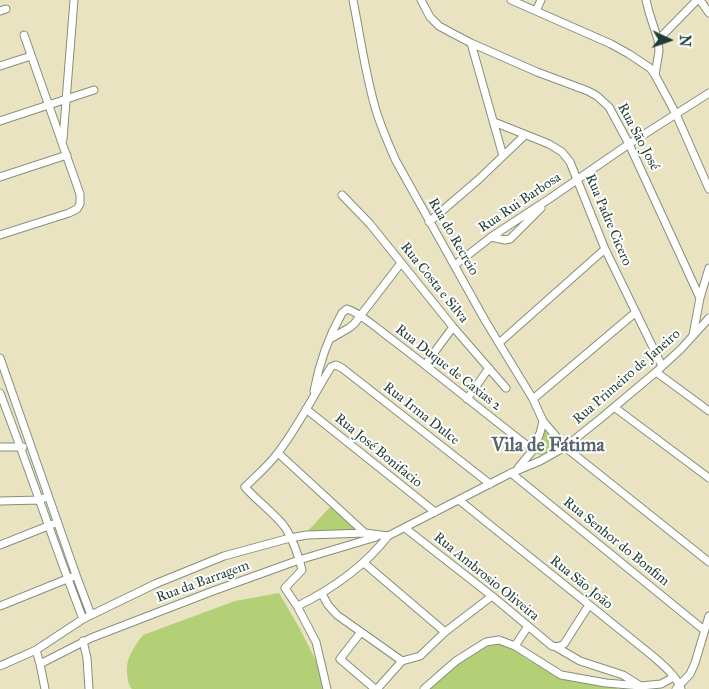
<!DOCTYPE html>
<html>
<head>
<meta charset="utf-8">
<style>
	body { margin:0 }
	#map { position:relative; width:709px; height:689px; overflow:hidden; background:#e9e3c2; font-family:"IM FELL Great Primer",serif }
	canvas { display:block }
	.north { position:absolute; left:644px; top:15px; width:50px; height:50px; -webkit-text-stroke:4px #fff; paint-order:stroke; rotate:93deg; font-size:14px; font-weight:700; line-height:20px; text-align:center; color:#1f3d34 }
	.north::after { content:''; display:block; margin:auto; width:18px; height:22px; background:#1f3d34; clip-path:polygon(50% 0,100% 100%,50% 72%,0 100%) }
</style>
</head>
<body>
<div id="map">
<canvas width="709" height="689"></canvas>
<div class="north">N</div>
</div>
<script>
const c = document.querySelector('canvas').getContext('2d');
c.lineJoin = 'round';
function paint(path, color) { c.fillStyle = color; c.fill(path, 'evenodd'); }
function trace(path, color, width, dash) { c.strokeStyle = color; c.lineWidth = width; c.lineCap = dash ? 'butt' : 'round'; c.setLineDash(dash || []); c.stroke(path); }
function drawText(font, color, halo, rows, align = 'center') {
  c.font = font + ' "IM FELL Great Primer",serif'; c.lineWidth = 4; c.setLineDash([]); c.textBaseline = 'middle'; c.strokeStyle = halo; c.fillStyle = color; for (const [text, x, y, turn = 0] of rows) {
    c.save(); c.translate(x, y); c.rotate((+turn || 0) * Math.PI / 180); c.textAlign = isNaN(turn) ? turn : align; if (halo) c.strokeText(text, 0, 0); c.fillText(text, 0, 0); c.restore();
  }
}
paint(new Path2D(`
	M544 429 556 446 541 455 537 454 535 451Z
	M331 506 355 527 352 530 305 534Z
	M279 593 300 629 316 661 323 689H132C128 684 128 680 127 674 125 659 134 647 143 635L235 601Z
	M498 643 516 651 528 660 561 677 616 686 617 689H427L476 650Z`), '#b4d076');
const minor = new Path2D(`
	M353 0C360 35 365 72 375 107 380 125 388 143 396 161L486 322 533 399 543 421 540 433 533 450 518 468
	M421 0 430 17 439 26 450 32 471 43 537 72 588 91 597 96 609 107 629 144 700 298
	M511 0 611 44 629 54 650 68 655 75 676 114 709 189
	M646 0 649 12 658 40
	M700 0 709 13
	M0 11 6 9
	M536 11 541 0
	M471 43 503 156
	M0 66 31 56
	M655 75 659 51 658 40 697 0
	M0 121 94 90
	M494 122 549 144 562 152 570 162 605 249 662 366
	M63 139 74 0
	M0 177 67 155
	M342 195 370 224 453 327 506 388
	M429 222 478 180 525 135
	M0 235 69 213 77 209 80 204V194L24 35
	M491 237 505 240 510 239 541 208
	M455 265 491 237 549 199 629 144 709 93
	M693 335 700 298 709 268
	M330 339 349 328 354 324 401 263
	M499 343 605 249
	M0 358 76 575 91 615
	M425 365 453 327
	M656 372 709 411
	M314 391C319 364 328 338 342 313L347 309C361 313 381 332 394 341 441 377 486 414 533 450
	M0 393C29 468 54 544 83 619
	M467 399 489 368
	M533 399 636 312
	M614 407 709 478
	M306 409 435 512
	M543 421 565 447 709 562
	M0 447H23
	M278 453 365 533
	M511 473 704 630
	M459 500 649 653C660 662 677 676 681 689
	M0 501 40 500 44 498
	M405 528 492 596 552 646C557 647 559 647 564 644L589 605
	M0 545 53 524
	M364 563 445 632
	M322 594 328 605 337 615 402 661
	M0 606 72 577
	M299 610 298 606C332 589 364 567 388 536
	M361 632 340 659 375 689
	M83 641 87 658 89 689
	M515 646 528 626
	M556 647 580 661 623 675 639 685
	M36 650 40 664 45 689
	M402 661 420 656 445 632 492 596
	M40 664 91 638 213 591 299 560 376 537
	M0 666 36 650 83 619 155 584 224 556 290 538 307 535 365 533 388 536 511 473 540 461 565 447 600 419 656 372 681 349 709 318
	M327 689 316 642 297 606 285 588 302 570C299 557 292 537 284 526 274 513 256 500 245 487 256 476 268 466 277 454 298 427 313 396 331 367L336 365 342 368 490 484
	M377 689 402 661
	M424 689 456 661 486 642 499 640 515 646 561 675 606 683 641 686 661 684 674 677
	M676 689 690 674 695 663 709 616`);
trace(minor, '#84907b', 9);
trace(minor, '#fff', 7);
drawText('14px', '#1f3d34', '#fff', [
	["Rua São José",638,137,62],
	["Rua Rui Barbosa",520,203,-34],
	["Rua Padre Cicero",608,220,67],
	["Rua do Recreio",453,237,60],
	["Rua Costa e Silva",434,283,51],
	["Rua Duque de Caxias 2",448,368,38],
	["Rua Primeiro de Janeiro",627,377,-41],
	["Rua Irma Dulce",421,414,38],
	["Rua José Bonifacio",378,451,39],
	["Rua Senhor do Bonfim",616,542,39],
	["Rua Ambrosio Oliveira",486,577,39],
	["Rua da Barragem",203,582,-20],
	["Rua São João",581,583,39]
]);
drawText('bold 19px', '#5b666f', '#fff', [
	["Vila de Fátima",548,446]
]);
</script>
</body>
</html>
